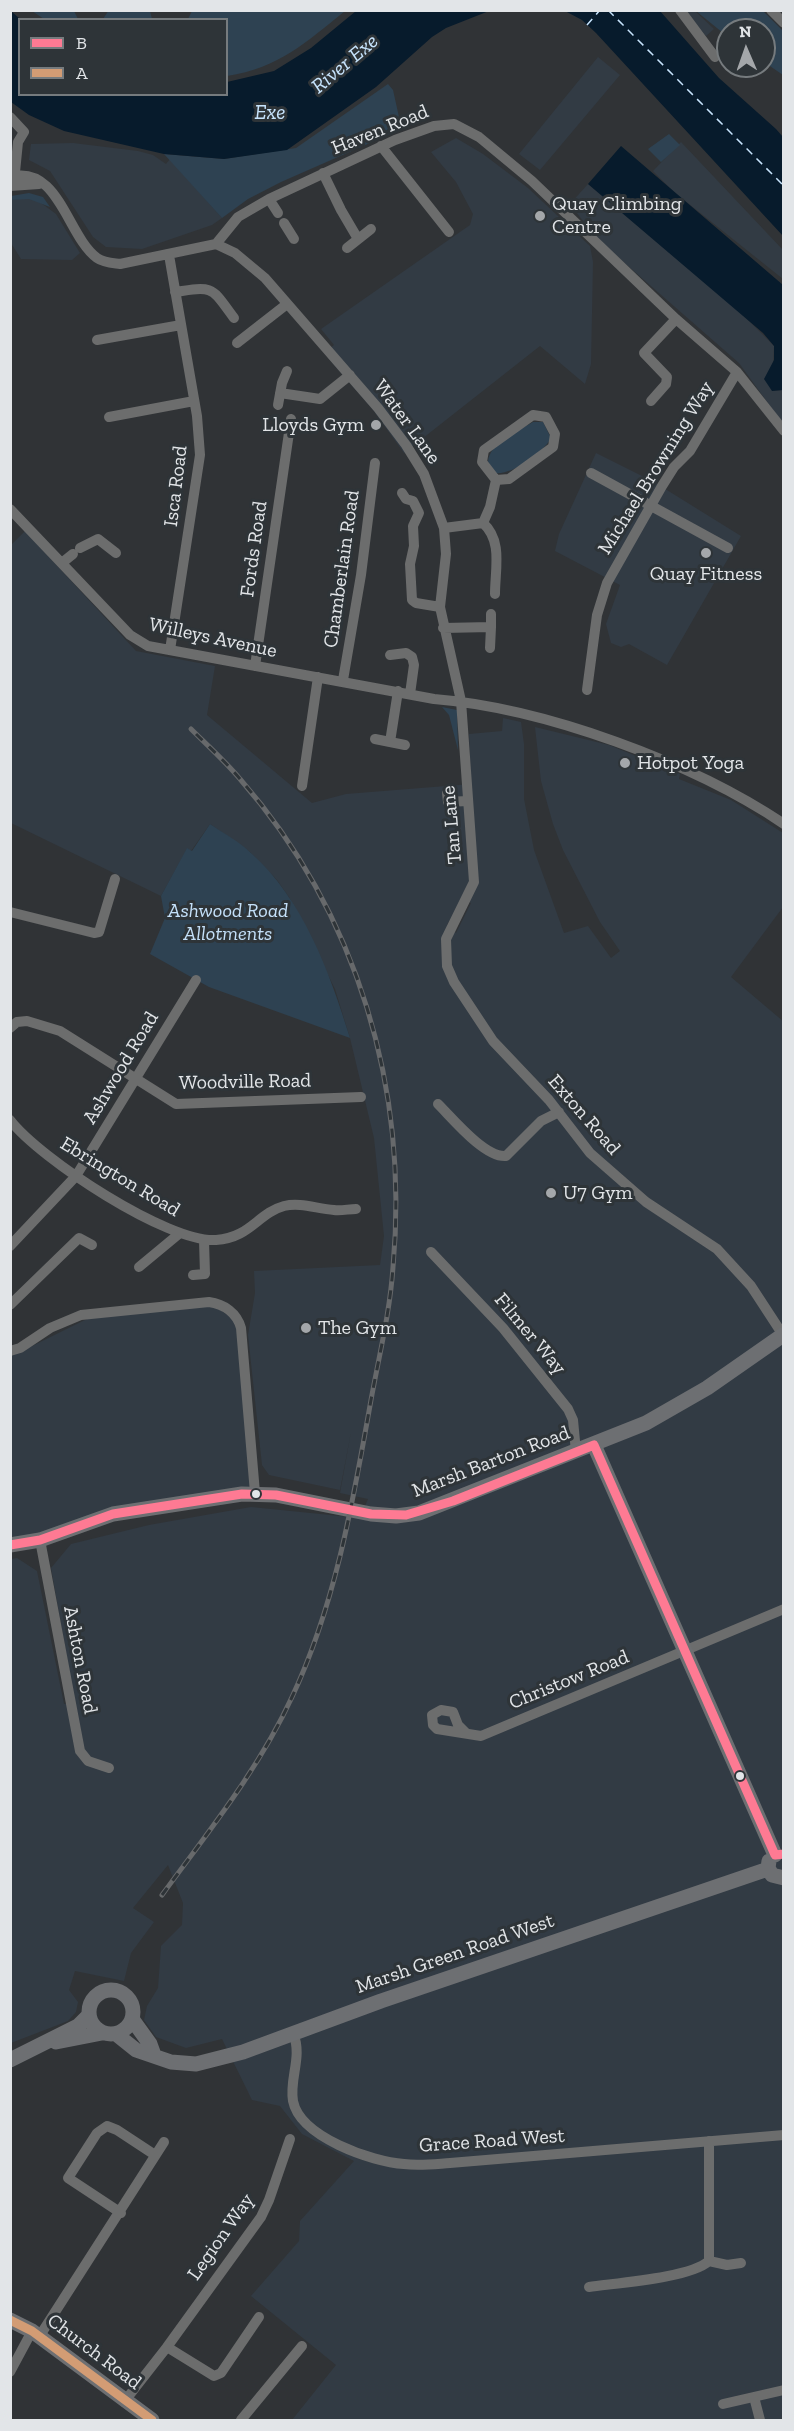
<!DOCTYPE html>
<html>
<head>
<meta charset="utf-8">
<style>
	body { margin:0 }
	#map { position:relative; width:794px; height:2431px; overflow:hidden; background:#303336; font-family:"Zilla Slab",serif }
	canvas { display:block }
	.frame { position:absolute; inset:0; border:12px solid #e2e5e8; pointer-events:none }
	.legend { position:absolute; left:18px; top:18px; width:210px; height:78px; box-sizing:border-box; background:#2e3438; border:2px solid #767b7e; margin:0; padding:8px 10px; list-style:none; font-size:18px; color:#e2e5e8 }
	.legend li { display:flex; align-items:center; gap:12px; height:30px }
	.legend b { width:30px; border:2px solid #767b7e }
	.north { position:absolute; left:716px; top:18px; width:60px; height:60px; box-sizing:border-box; background:#2e3438; border:2px solid #767b7e; border-radius:50%; rotate:358deg; font-size:16px; font-weight:700; line-height:24px; text-align:center; color:#e2e5e8 }
	.north::after { content:''; display:block; margin:auto; width:21px; height:27px; background:#a4a7aa; clip-path:polygon(50% 0,100% 100%,50% 72%,0 100%) }
</style>
</head>
<body>
<div id="map">
<canvas width="794" height="2431"></canvas>
<div class="frame"></div>
<ul class="legend">
<li><b style="height:8px;background:#fe7a93"></b>B</li>
<li><b style="height:8px;background:#d39c74"></b>A</li>
</ul>
<div class="north">N</div>
</div>
<script>
const c = document.querySelector('canvas').getContext('2d');
c.lineJoin = 'round';
function paint(path, color) { c.fillStyle = color; c.fill(path, 'evenodd'); }
function trace(path, color, width, dash) { c.strokeStyle = color; c.lineWidth = width; c.lineCap = dash ? 'butt' : 'round'; c.setLineDash(dash || []); c.stroke(path); }
function drawText(font, color, halo, rows, align = 'center') {
  c.font = font + ' "Zilla Slab",serif'; c.lineWidth = 6; c.setLineDash([]); c.textBaseline = 'middle'; c.strokeStyle = halo; c.fillStyle = color; for (const [text, x, y, turn = 0] of rows) {
    c.save(); c.translate(x, y); c.rotate((+turn || 0) * Math.PI / 180); c.textAlign = isNaN(turn) ? turn : align; if (halo) c.strokeText(text, 0, 0); c.fillText(text, 0, 0); c.restore();
  }
}
paint(new Path2D(`
	M682 11H695L714 29 706 36Z
	M598 57 620 75 540 170 519 154Z
	M456 138 483 154 528 188 590 246 593 262 591 364 585 384 540 346 404 453 373 410 328 358 325 352 334 345 321 329 470 225 473 214 456 182 431 152Z
	M681 142 783 250V279L674 192 653 171Z
	M73 143 138 151 153 155 166 164 170 159 222 218 212 225 142 249 106 247 93 237 50 171 29 160 31 144Z
	M588 184 739 311 774 346 772 391 783 390V424L739 363 596 238 570 204Z
	M26 198 37 200 56 214 80 253 72 260 21 259 11 243 10 200Z
	M596 453 654 482 741 536 667 665 629 644 621 647 611 643 606 624 620 585 555 551 559 534Z
	M25 531 136 651 215 666 207 715 312 803 346 794 471 784 469 734 502 731 503 718 521 722 524 744V799L534 850 564 933 588 926 611 958 620 951 600 922 563 850 553 824 541 781 535 727 609 745 680 774 679 779 731 800 783 833V907L731 977 784 1022 783 2420H292L336 2365 251 2296 299 2241 300 2221 354 2161 302 2134 280 2106 252 2100 222 2039 186 2048 156 2037 144 2020 147 2006 158 1988 161 1946 182 1925 183 1903 168 1865 133 1908 154 1922 131 1953 124 1981 75 1971 69 1990 78 2002 76 2012 68 2021 11 2043V1559L17 1558 37 1571 64 1704 75 1703 51 1568 71 1544 149 1525 251 1507 360 1518 368 1499 340 1493 351 1432 340 1490 269 1475 262 1465 248 1335 255 1293 254 1271 380 1265 384 1236 374 1138 350 1038 335 989 289 897 277 880 250 852 210 824 191 851 187 849 161 896 11 823 10 546ZM463 898 471 903 456 933 447 925Z
	M215 1306 236 1321 253 1491 38 1535 11 1538V1354L20 1352 93 1316Z`), '#323b44');
paint(new Path2D(`
	M109 10 150 11 152 19H103Z
	M32 11H74L78 19H44Z
	M192 11V10L345 11C305 43 279 68 227 76L226 20 188 19Z
	M696 11H763L783 31V75L764 62V30H728V37Z
	M388 84 393 90 401 126 388 135 281 182 248 199 222 218 164 154 224 159 296 148Z
	M669 134 680 145 661 162 648 149Z
	M29 193 43 197 50 207 29 199 11 200V196Z
	M533 422H543L551 438C543 453 513 475 495 473L488 462C489 443 518 431 533 422Z
	M442 707 457 710 458 750 449 715Z
	M210 824C223 833 239 841 251 853 303 899 330 973 350 1038L209 987 150 954 165 918 161 896 187 848 192 851Z`), '#2e4252');
paint(new Path2D(`
	M11 11 20 19V94H226L227 82 274 71 311 48 356 11H489L446 28 432 37 376 87 287 150 224 159 164 154 64 131 29 115 11 102Z
	M565 11H660L719 78 776 129 783 137V236L596 33 582 20Z
	M621 146 783 285V390L772 391 764 379 774 360V346L763 333 588 184Z`), '#071b2c');
trace(new Path2D(`
	M608 10 784 186
	M587 25 600 10`), '#c7e4fd', 1.5, [8, 6]);
trace(new Path2D(`
	M680 10 715 57
	M771 10 784 23
	M10 117 24 132 18 142 15 172
	M381 146 449 232
	M323 173 341 210 358 239
	M10 177C59 164 67 236 97 258 104 263 112 263 120 264L216 244 235 253 265 278 378 408 406 445 424 474 444 528 446 554 440 607 461 701 474 882 446 939 447 966 454 982 493 1041 549 1100 590 1153 646 1202 717 1249 751 1286 783 1335
	M10 186 39 184
	M269 199 278 213
	M284 223 294 239
	M216 244 238 217 269 199 395 140 434 126 454 124 479 137 532 181 676 319 737 372 784 431
	M347 248 371 229
	M169 255 197 416 200 455 170 650
	M175 292C215 286 211 287 234 318
	M97 340 181 325
	M237 343 287 304
	M280 393 320 399 350 375
	M651 401 666 384 667 377 644 353 676 319
	M278 405 282 383 287 371
	M109 417 194 401
	M591 473 728 548
	M402 493 406 499 413 501 419 513 413 526 414 546 410 564 412 600 416 603 440 607
	M10 509 130 635 148 646 434 699C544 708 692 762 784 824
	M483 523 490 507 496 480 482 462 484 450 533 415 546 417 555 434 553 447 509 479 496 480
	M444 528 483 523C503 541 495 569 495 594
	M80 548 98 539 116 553
	M63 562 73 554
	M443 628 491 627V614
	M490 648 491 627
	M390 655 406 653 412 657 414 665 410 694
	M255 666 291 419
	M343 680 361 575 375 463
	M587 690 597 615 607 583 662 486 674 467 690 451 737 372
	M375 739 390 742 398 691
	M390 742 405 745
	M302 786 318 677
	M447 793 448 802 467 801
	M10 912 94 933 99 932 115 879
	M10 1028 17 1022 27 1021 60 1031 176 1104 361 1097
	M438 1104C453 1119 485 1158 506 1156L541 1121 559 1112
	M10 1120C40 1159 168 1243 216 1240 250 1238 258 1213 284 1206 301 1202 317 1209 334 1210 341 1211 349 1209 356 1209
	M10 1246 76 1176 196 980
	M431 1252 503 1328 568 1409 573 1420 576 1452
	M139 1267 180 1233
	M193 1275 205 1274 204 1240
	M10 1305 79 1238 92 1245
	M10 1351 20 1348 50 1328 81 1315 209 1302C224 1304 237 1313 241 1328L255 1493
	M40 1540 80 1751 88 1761 109 1768
	M466 1733 458 1725 453 1712 441 1710 432 1715 433 1725 437 1729 481 1736 784 1609
	M293 2033C303 2057 289 2078 293 2101 300 2137 372 2162 404 2164 419 2166 435 2164 450 2163L784 2135
	M121 2213 68 2178 97 2133 107 2126 117 2130 155 2155
	M709 2261 727 2265 741 2263
	M589 2287C617 2283 690 2278 709 2261V2141
	M39 2337 164 2142
	M167 2347 214 2376 221 2373 259 2317
	M10 2372 32 2331
	M754 2397 760 2420
	M124 2402 167 2347 261 2217 269 2200 290 2139
	M723 2404 784 2390
	M241 2420 302 2346`), '#6c6d6d', 10);
trace(new Path2D(`
	M594 1445 775 1855
	M10 1545 40 1540 113 1514 242 1494 276 1495 371 1514 396 1516 419 1513 646 1423 707 1388 783 1335
	M769 1861 768 1868 772 1875 784 1878
	M89 2012a22 22 0 1 1 44 0a22 22 0 1 1-44 0Z
	M132 2019 150 2044 154 2055
	M116 2034 136 2050 171 2062 196 2064 243 2052 381 2001 768 1869
	M56 2042 102 2033
	M10 2060 78 2026 89 2015
	M10 2320 32 2331 152 2420`), '#6d6f72', 15);
const rail = new Path2D(`
	M162 1895C208 1832 259 1769 292 1697 336 1603 353 1501 371 1400 379 1356 390 1312 393 1267 409 1090 358 914 240 779 225 761 207 745 191 729`);
trace(rail, '#67696b', 5);
trace(rail, '#2e3438', 3, [9]);
trace(new Path2D(`
	M10 1545 40 1540 113 1514 242 1494 276 1495 371 1514 406 1515 453 1501 594 1445 775 1855 784 1854`), '#fe7a93', 9);
trace(new Path2D(`
	M10 2320 32 2331 152 2420`), '#d39c74', 9);
for (const [x, y, r, color] of [
	[540,216,6,"#a4a7aa"],
	[376,425,6,"#a4a7aa"],
	[706,553,6,"#a4a7aa"],
	[625,763,6,"#a4a7aa"],
	[551,1193,6,"#a4a7aa"],
	[306,1328,6,"#a4a7aa"],
	[256,1494,5,"#e2e5e8"],
	[740,1776,5,"#e2e5e8"]
]) { const dot = new Path2D(); dot.arc(x, y, r, 0, 2 * Math.PI); c.fillStyle = color; c.fill(dot); trace(dot, '#2e3438', 2); }
drawText('20px', '#e2e5e8', '#2e3438', [
	["Haven Road",380,130,-22],
	["Water Lane",407,422,54],
	["Michael Browning Way",656,468,-58],
	["Isca Road",176,486,-83],
	["Fords Road",254,549,-82],
	["Chamberlain Road",342,569,-82],
	["Willeys Avenue",213,638,12],
	["Tan Lane",452,825,-95],
	["Ashwood Road",121,1068,-59],
	["Woodville Road",245,1082,-1],
	["Exton Road",584,1115,49],
	["Ebrington Road",120,1177,31],
	["Filmer Way",530,1334,50],
	["Marsh Barton Road",491,1462,-21],
	["Ashton Road",80,1660,79],
	["Christow Road",569,1680,-22],
	["Marsh Green Road West",455,1954,-19],
	["Grace Road West",492,2141,-4],
	["Legion Way",221,2237,-55],
	["Church Road",94,2352,37]
]);
drawText('20px', '#e2e5e8', '#2e3438', [
	["Quay Climbing",552,204],
	["Centre",552,227],
	["Lloyds Gym",364,425,"right"],
	["Quay Fitness",706,574,"center"],
	["Hotpot Yoga",637,763],
	["U7 Gym",563,1193],
	["The Gym",318,1328]
], 'left');
drawText('italic 20px', '#c4e0f9', '#2e3438', [
	["Ashwood Road",228,911],
	["Allotments",228,934]
]);
drawText('italic 21px', '#c7e4fd', '#2e3438', [
	["River Exe",345,64,-40],
	["Exe",270,113]
]);
</script>
</body>
</html>
